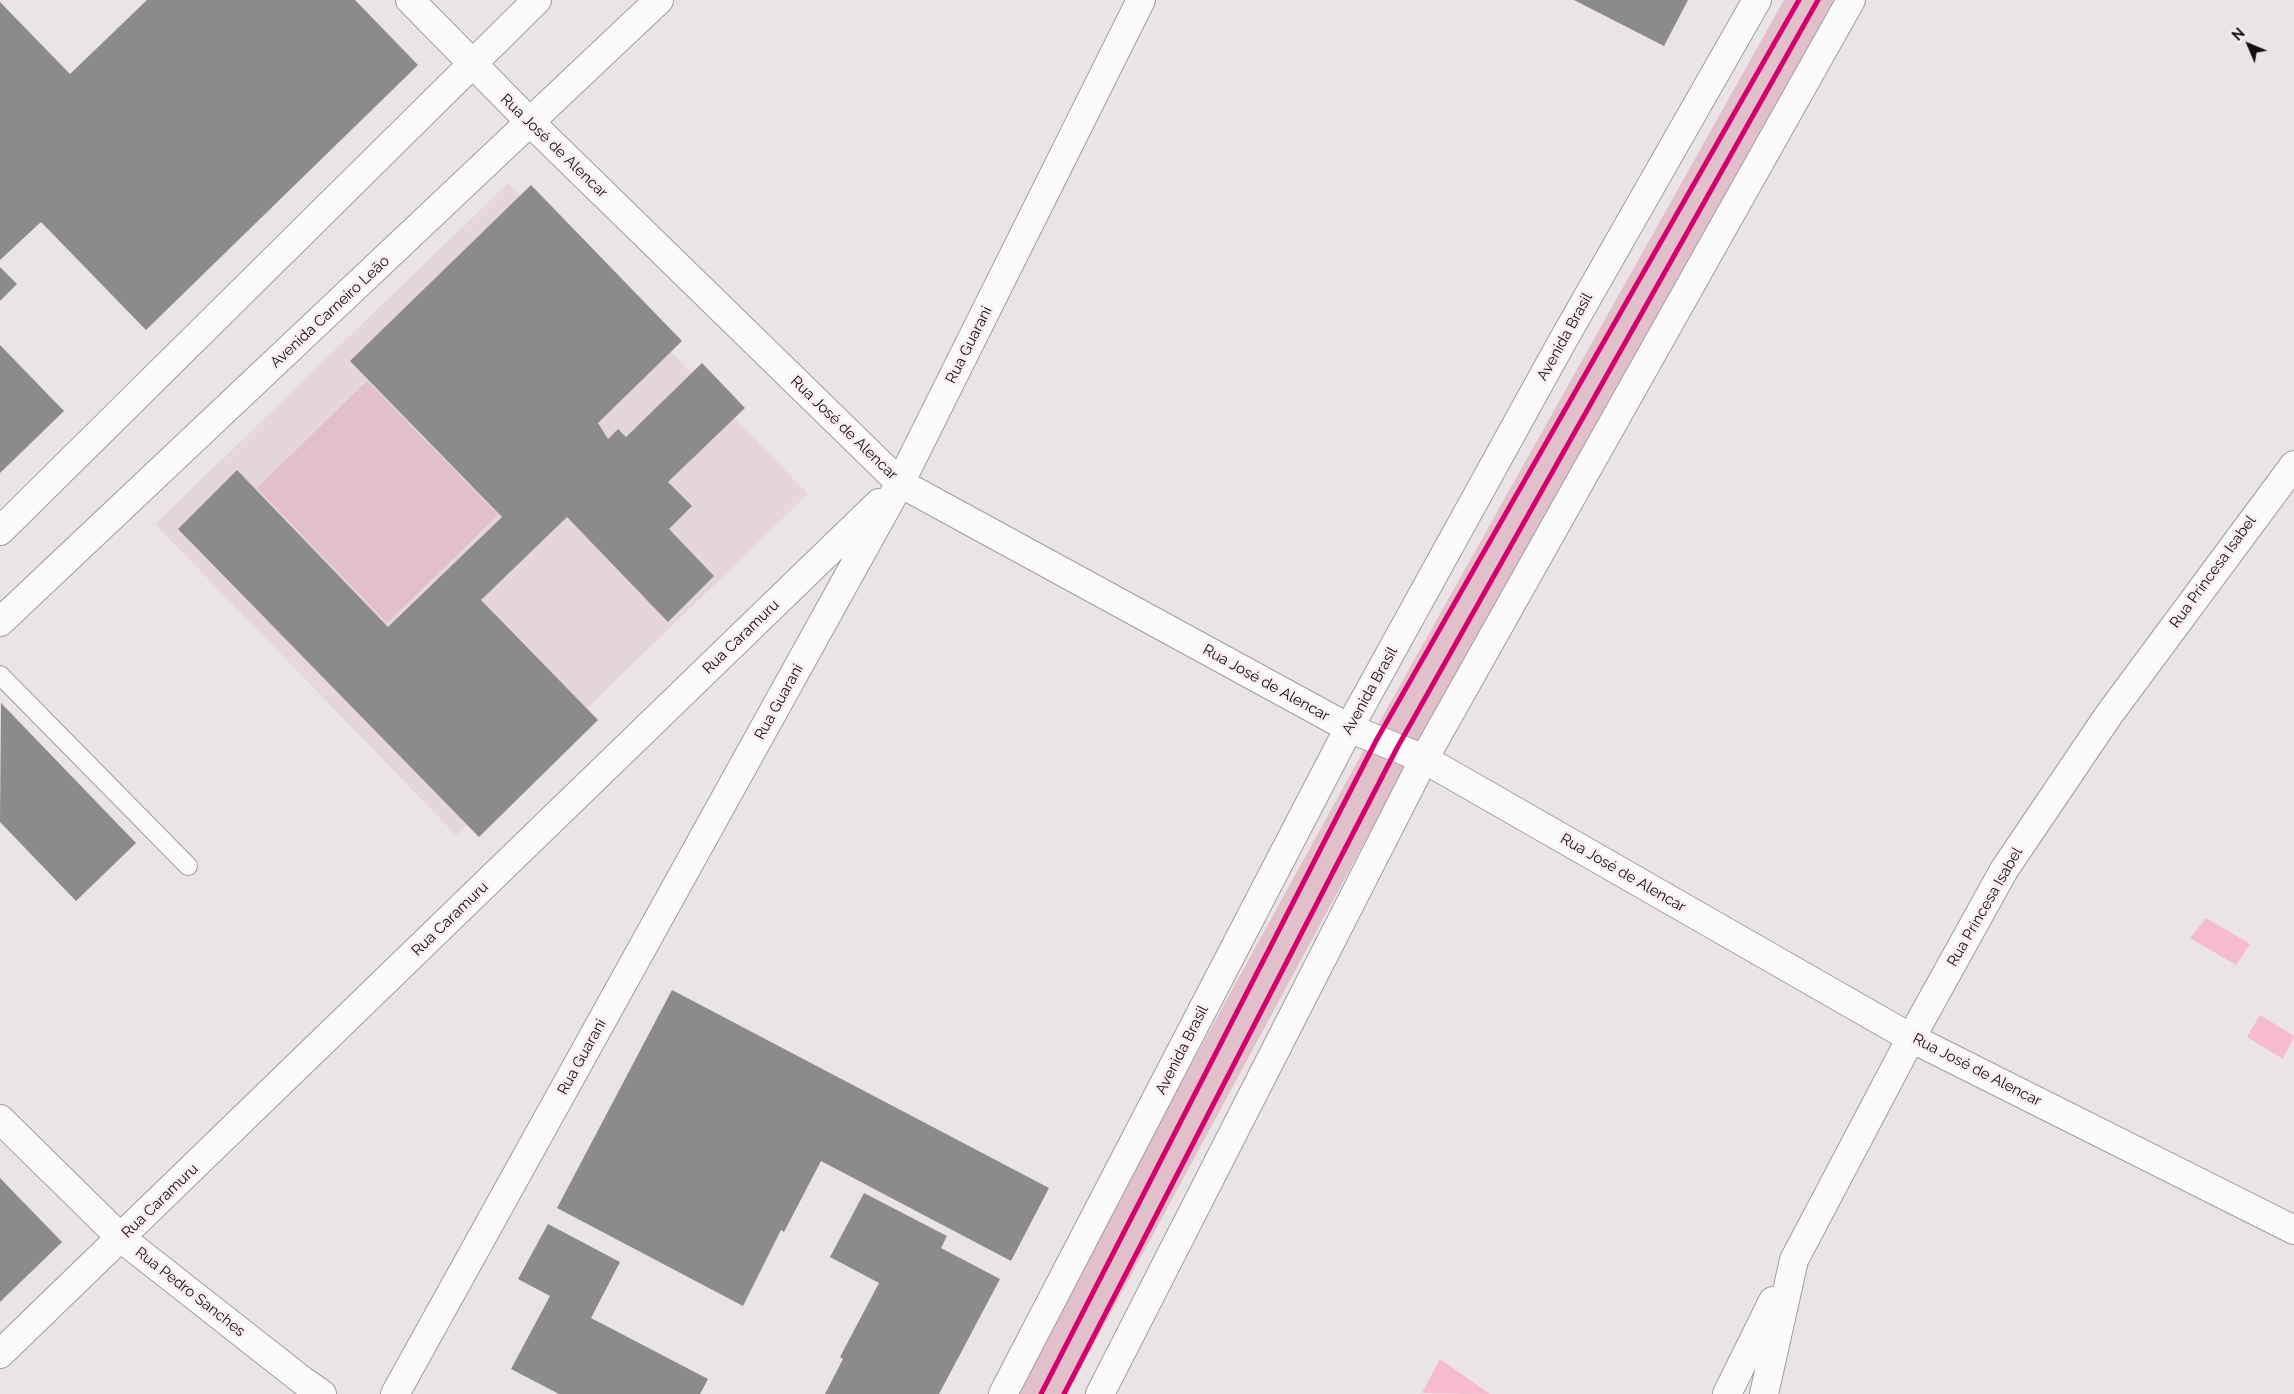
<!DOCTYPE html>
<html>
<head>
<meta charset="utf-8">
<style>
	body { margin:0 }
	#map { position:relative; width:2294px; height:1394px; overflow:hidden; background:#eae4e5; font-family:Raleway,sans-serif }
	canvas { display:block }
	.north { position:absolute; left:2224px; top:20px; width:50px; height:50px; -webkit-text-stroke:4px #fbeef1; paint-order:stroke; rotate:315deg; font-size:14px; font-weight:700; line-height:20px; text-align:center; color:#110d0e }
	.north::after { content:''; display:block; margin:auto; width:18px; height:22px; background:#110d0e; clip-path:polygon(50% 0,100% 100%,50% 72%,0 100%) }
</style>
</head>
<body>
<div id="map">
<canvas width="2294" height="1394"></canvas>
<div class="north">N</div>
</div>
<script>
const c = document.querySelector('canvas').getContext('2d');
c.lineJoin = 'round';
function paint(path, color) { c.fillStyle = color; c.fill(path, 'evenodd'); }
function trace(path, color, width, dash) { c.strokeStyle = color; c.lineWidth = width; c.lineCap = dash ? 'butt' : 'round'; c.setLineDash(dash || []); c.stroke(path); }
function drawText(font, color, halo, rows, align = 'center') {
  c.font = font + ' Raleway,sans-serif'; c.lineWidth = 5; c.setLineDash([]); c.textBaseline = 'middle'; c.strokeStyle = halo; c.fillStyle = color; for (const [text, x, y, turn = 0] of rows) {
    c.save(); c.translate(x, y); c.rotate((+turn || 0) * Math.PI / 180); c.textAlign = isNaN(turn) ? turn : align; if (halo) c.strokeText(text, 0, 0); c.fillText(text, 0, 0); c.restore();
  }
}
paint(new Path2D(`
	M508 183 808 494 456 835 155 524Z`), '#e5d6da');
paint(new Path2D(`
	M1784 0H1836L1412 754 1067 1394H1010L1371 737Z
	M367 381 498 515 387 623 257 488Z`), '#e1c0cb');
paint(new Path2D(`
	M2206 918 2250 944 2236 965 2190 938Z
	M2260 1015 2294 1036 2283 1059 2247 1037Z
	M1440 1359 1490 1394 1422 1393Z`), '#f7bbcf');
paint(new Path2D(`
	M147 0H355L418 65 146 330 41 222 0 260V2L70 74Z
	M1574 0H1688L1664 46Z
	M531 185 682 341 598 423 608 439 618 429 626 437 702 363 745 408 668 482 692 506 669 529 714 576 668 622 567 517 481 600 598 720 479 837 178 529 237 470 388 627 502 517 350 361Z
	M0 267 17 284 0 301Z
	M0 345 64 411 0 473Z
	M1 703 136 843 76 901 0 822Z
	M672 990 1049 1188 1011 1261 821 1161 784 1232 781 1230 743 1306 557 1208Z
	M0 1178 62 1242 0 1302Z
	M864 1193 947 1236 941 1248 1000 1279 939 1394H825L843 1359 840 1357 879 1283 830 1257Z
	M548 1224 620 1262 591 1318 708 1379 700 1394H559L511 1369 550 1296 518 1279Z`), '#8c8b8b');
const lane = new Path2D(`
	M0 675 188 866`);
const street = new Path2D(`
	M410 0 531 123 900 483 1349 728 1424 759 1911 1038 2294 1230
	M0 1119 121 1238 303 1381 322 1394
	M0 1354 879 503
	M395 1394 900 483 1141 0
	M1727 1394 1773 1301
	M1764 1394 1794 1260 1911 1038 2004 870 2108 716 2294 465`);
const secondary = new Path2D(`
	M0 531 537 0
	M0 622 659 0
	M1003 1394 1349 728 1562 342 1757 0
	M1100 1394 1424 759 1851 0`);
trace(lane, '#a19d9e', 20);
trace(street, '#a19d9e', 30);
trace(secondary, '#a19d9e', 30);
trace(lane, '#fcfbfb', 18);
trace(street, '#fcfbfb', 28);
trace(secondary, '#fcfbfb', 28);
trace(new Path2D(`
	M1041 1394 1377 739 1799 0
	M1064 1394 1397 748 1818 0`), '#d6006c', 5);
drawText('15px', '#110d0e', '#fbeef1', [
	["Rua José de Alencar",554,146,44],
	["Avenida Carneiro Leão",330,312,-43],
	["Avenida Brasil",1565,337,-61],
	["Rua Guarani",969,345,-63],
	["Rua José de Alencar",844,428,44],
	["Rua Princesa Isabel",2213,572,-54],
	["Rua Caramuru",741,637,-44],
	["Rua José de Alencar",1266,683,29],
	["Avenida Brasil",1370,691,-61],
	["Rua Guarani",779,702,-61],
	["Rua José de Alencar",1623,873,30],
	["Rua Princesa Isabel",1985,907,-60],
	["Rua Caramuru",450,919,-44],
	["Avenida Brasil",1182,1050,-63],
	["Rua Guarani",582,1057,-61],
	["Rua José de Alencar",1977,1070,27],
	["Rua Caramuru",160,1201,-44],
	["Rua Pedro Sanches",190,1292,38]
]);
</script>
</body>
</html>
